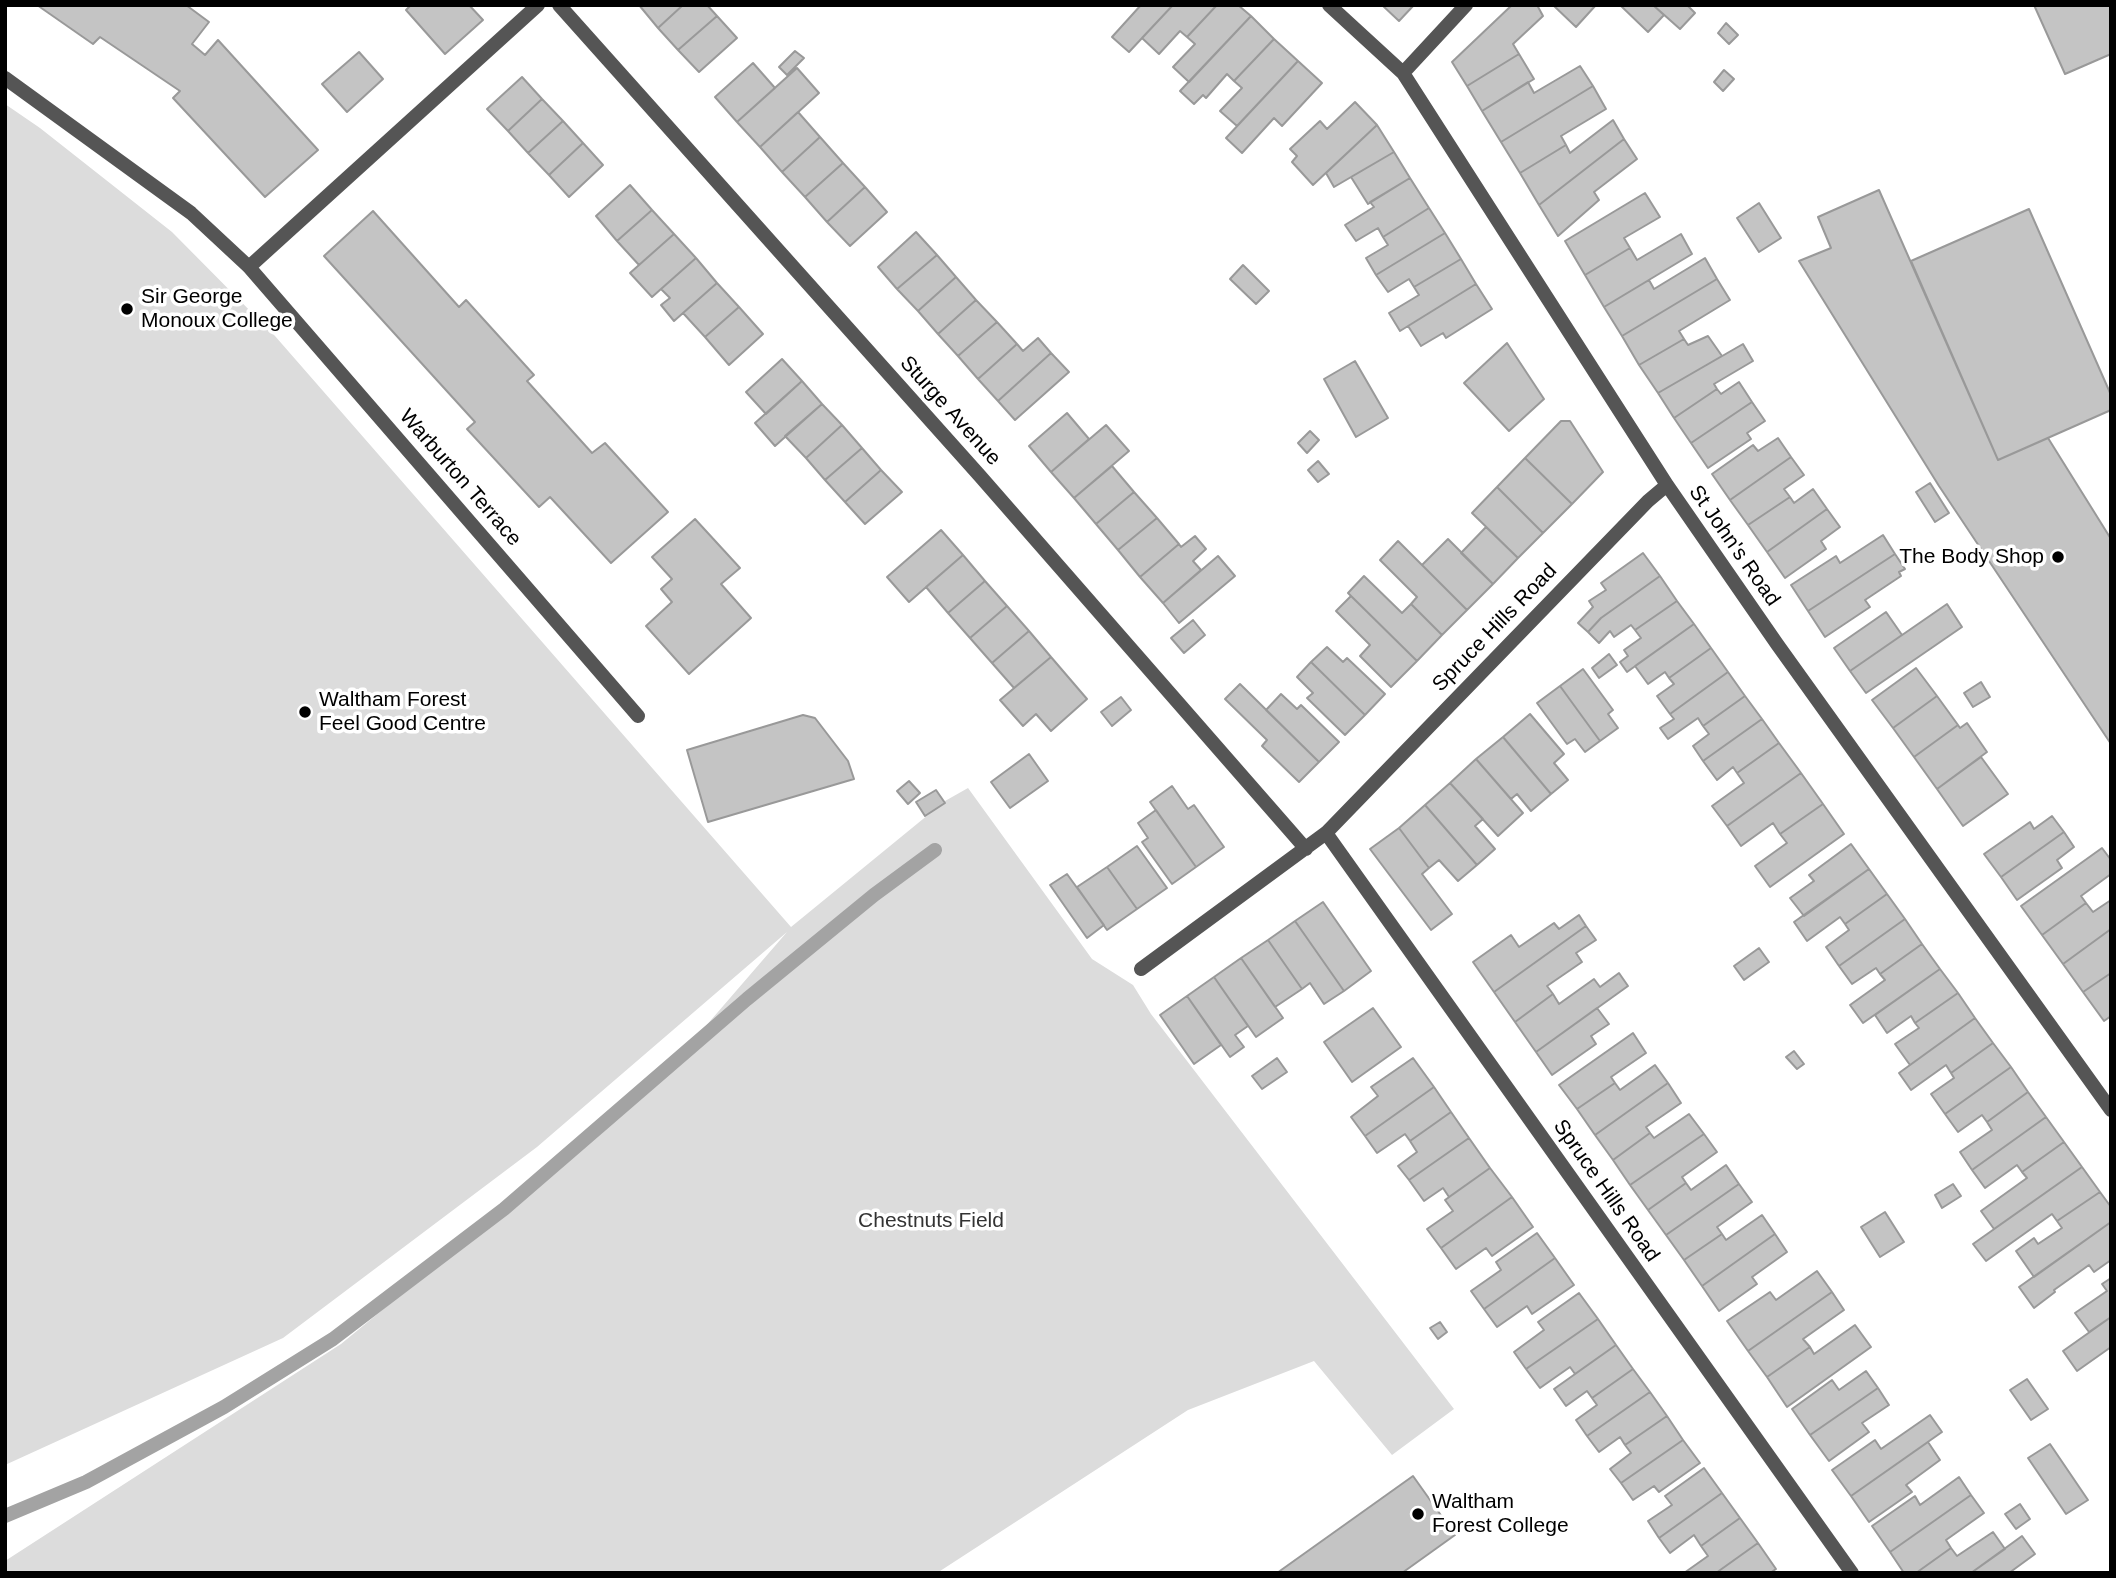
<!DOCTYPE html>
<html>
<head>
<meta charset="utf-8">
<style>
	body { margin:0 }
	#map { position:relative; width:2116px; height:1578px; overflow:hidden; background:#fff; font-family:Arial,sans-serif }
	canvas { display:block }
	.frame { position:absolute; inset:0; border:7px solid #000; pointer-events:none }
</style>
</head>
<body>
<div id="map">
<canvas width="2116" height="1578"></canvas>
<div class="frame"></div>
</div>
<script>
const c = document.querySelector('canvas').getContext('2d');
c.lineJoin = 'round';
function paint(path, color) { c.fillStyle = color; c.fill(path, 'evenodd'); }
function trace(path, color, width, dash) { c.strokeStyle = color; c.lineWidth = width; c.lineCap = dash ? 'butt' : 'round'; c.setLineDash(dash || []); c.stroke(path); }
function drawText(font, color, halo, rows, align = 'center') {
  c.font = font + ' Arial,sans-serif'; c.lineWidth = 7; c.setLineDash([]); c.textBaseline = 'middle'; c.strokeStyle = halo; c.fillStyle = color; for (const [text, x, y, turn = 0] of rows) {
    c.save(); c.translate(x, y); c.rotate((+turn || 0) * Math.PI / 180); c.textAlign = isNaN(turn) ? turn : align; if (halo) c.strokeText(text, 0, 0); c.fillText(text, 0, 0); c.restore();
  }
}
paint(new Path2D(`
	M5 104 40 128 172 232 275 336 791 927 945 801 968 788 1092 959 1133 985 1151 1014 1454 1409 1392 1455 1314 1361 1188 1410 937 1573H5V1561L341 1344 654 1086 787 932 537 1147 283 1338 5 1465Z`), '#dcdcdc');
trace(new Path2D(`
	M5 1516 86 1482 224 1407 333 1339 504 1209 747 999 874 895 935 850`), '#a3a3a3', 14);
const building = new Path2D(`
	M37 5H186L209 22 192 44 205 55 218 40 318 150 265 197 173 98 180 91 100 37 93 44Z
	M411 5H469L483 20 445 54 406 10Z
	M639 5H683L658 28Z
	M683 5H707L717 16 678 50 658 28Z
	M1141 5H1173L1129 52 1112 37Z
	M1173 5H1217L1187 37 1180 31 1159 54 1142 38Z
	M1217 5H1238L1251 16 1189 82 1173 67 1195 44 1187 37Z
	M1382 5H1414L1399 21Z
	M1512 5H1537L1543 16 1513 44 1519 54 1467 86 1452 62Z
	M1553 5H1596L1576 27Z
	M1620 5H1653L1664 15 1648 32Z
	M1653 5H1687L1695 13 1680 29Z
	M2034 5H2111V54L2065 74Z
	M717 16 737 38 699 72 678 50Z
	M1251 16 1274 39 1234 81 1227 74 1206 98 1203 95 1194 104 1180 91Z
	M1726 23 1738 35 1729 44 1718 33Z
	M1274 39 1298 61 1237 126 1220 111 1242 88 1234 81Z
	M795 51 804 58 787 75 779 67Z
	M359 52 383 79 347 112 322 84Z
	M1519 54 1534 79 1482 111 1467 86Z
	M1298 61 1322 83 1282 126 1274 118 1242 153 1226 138Z
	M753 63 775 88 737 122 715 97Z
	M1580 66 1593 86 1501 142 1482 111 1528 82 1534 93Z
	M797 68 819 93 760 147 737 122Z
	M1724 70 1734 79 1723 91 1714 82Z
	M522 77 542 99 508 131 487 109Z
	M1593 86 1606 109 1561 136 1566 145 1520 173 1501 142Z
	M542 99 563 121 528 153 508 131Z
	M1355 102 1377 125 1313 185 1292 162 1297 156 1290 149 1320 121 1327 129Z
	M798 112 820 137 782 172 760 147Z
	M1613 120 1624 139 1539 205 1520 173 1566 145 1570 153Z
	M563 121 583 143 549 175 528 153Z
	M1377 125 1394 152 1334 187 1326 173Z
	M820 137 843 163 805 197 782 172Z
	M1624 139 1637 159 1594 192 1599 200 1558 236 1539 205Z
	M583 143 603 165 569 197 549 175Z
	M1394 152 1410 178 1368 204 1351 177Z
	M843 163 865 187 827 222 805 197Z
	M1410 178 1429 208 1383 237 1378 228 1356 241 1345 225 1374 207 1370 202Z
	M630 185 652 210 617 241 596 216Z
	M865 187 887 212 850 246 827 222Z
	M1879 190 1998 460 2048 438 2111 539V744L1939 486 1799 261 1831 248 1818 217Z
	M1645 193 1660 217 1624 238 1630 248 1585 275 1565 241Z
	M1759 203 1781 238 1759 252 1737 218Z
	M1429 208 1445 233 1376 275 1366 258 1388 245 1383 237Z
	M2029 209 2111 395V410L1998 460 1911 261Z
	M652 210 674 234 639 265 617 241Z
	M373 211 459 307 466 300 534 375 527 381 592 453 605 443 668 512 611 563 550 497 539 507 467 429 475 422 324 256Z
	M916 232 937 255 897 289 878 267Z
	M1445 233 1461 259 1414 287 1409 279 1388 292 1376 275Z
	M674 234 696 258 652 297 630 273Z
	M1681 234 1692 254 1604 307 1585 275 1630 248 1637 260Z
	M937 255 956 277 918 311 897 289Z
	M696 258 717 283 674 321 661 305 670 298 661 289Z
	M1705 258 1717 279 1622 336 1604 307 1649 280 1654 289Z
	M1461 259 1476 284 1400 331 1389 313 1419 295 1414 287Z
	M1243 265 1269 291 1256 304 1230 279Z
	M956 277 976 300 938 334 918 311Z
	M1717 279 1730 300 1679 331 1684 339 1639 365 1622 336Z
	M717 283 739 307 705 337 683 313Z
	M1476 284 1492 309 1446 338 1443 333 1421 346 1408 326Z
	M976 300 997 322 958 356 938 334Z
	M739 307 763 334 729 365 705 337Z
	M997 322 1017 344 978 379 958 356Z
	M1708 336 1722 356 1658 393 1639 365 1684 339 1688 345Z
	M1038 338 1051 353 998 401 978 379 1017 344 1023 351Z
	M1507 343 1544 399 1509 431 1464 383Z
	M1743 344 1753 361 1714 384 1717 389 1674 418 1658 393Z
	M1051 353 1069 372 1015 420 998 401Z
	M782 359 802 381 766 414 746 392Z
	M1355 361 1388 418 1356 437 1324 379Z
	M802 381 822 404 775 446 755 423Z
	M1739 382 1752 402 1691 443 1674 418 1717 389 1721 394Z
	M1752 402 1765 421 1747 433 1751 439 1708 468 1691 443Z
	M822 404 842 425 806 458 785 436Z
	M1067 413 1089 439 1051 472 1029 446Z
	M1561 421H1570L1603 472 1572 504 1525 458Z
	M842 425 862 448 825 480 806 458Z
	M1106 425 1129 451 1074 498 1051 472Z
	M1310 431 1319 440 1307 453 1298 443Z
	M1778 438 1791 457 1730 500 1712 474 1753 445 1758 451Z
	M862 448 881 470 845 502 825 480Z
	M1791 457 1804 475 1784 489 1790 497 1748 525 1730 500Z
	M1525 458 1572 504 1543 533 1497 487Z
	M1318 461 1329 474 1318 482 1308 470Z
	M1112 466 1134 492 1096 524 1074 498Z
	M881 470 902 492 865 524 845 502Z
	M1930 483 1949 513 1935 522 1916 492Z
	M1497 487 1543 533 1518 558 1472 513Z
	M1813 489 1827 509 1767 552 1748 525 1790 497 1794 503Z
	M1134 492 1157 518 1118 550 1096 524Z
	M1827 509 1840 527 1821 541 1826 549 1785 578 1767 552Z
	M1157 518 1179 544 1140 577 1118 550Z
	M695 519 740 568 721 584 751 618 689 674 646 626 672 602 661 589 672 579 652 557Z
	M1486 527 1518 558 1493 584 1461 553Z
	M941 530 963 555 909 602 887 577Z
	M1883 535 1895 554 1808 611 1791 585 1836 556 1840 563Z
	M1195 536 1206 549 1193 561 1201 570 1163 603 1140 577 1179 544 1181 547Z
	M1448 539 1493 584 1467 610 1422 565Z
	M1398 541 1467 610 1442 635 1411 604 1417 597 1380 560Z
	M1643 553 1660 576 1601 618 1588 632 1578 623 1593 607 1589 601 1606 590 1601 583Z
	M1895 554 1905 569 1899 572 1901 576 1865 600 1870 607 1825 637 1808 611Z
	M963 555 985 581 948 613 926 587Z
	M1218 556 1235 576 1179 623 1163 603Z
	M1364 576 1402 613 1411 604 1442 635 1417 661 1348 593Z
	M1660 576 1677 601 1635 630 1631 625 1614 637 1610 631 1599 643 1588 632 1601 618Z
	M985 581 1007 606 970 638 948 613Z
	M1351 596 1417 661 1391 687 1360 656 1370 645 1336 611Z
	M1677 601 1694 624 1627 672 1620 662 1628 656 1624 650 1641 638 1635 630Z
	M1947 604 1962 627 1866 693 1850 671Z
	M1007 606 1029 631 992 663 970 638Z
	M1886 612 1902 635 1850 671 1834 648Z
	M1193 620 1205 635 1184 653 1171 638Z
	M1694 624 1711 648 1669 678 1665 672 1648 684 1635 666Z
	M1029 631 1051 657 1014 688 992 663Z
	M1327 647 1343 662 1347 658 1385 694 1365 715 1311 662Z
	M1711 648 1728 672 1670 714 1657 696 1674 684 1669 678Z
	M1609 654 1617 665 1599 678 1592 668Z
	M1051 657 1087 699 1051 731 1036 714 1023 726 1000 700Z
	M1311 662 1365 715 1345 735 1307 698 1313 693 1297 677Z
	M1916 668 1937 696 1893 728 1872 700Z
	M1583 669 1613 710 1608 714 1618 728 1600 741 1560 686Z
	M1728 672 1745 696 1703 726 1698 718 1668 739 1660 728 1674 719 1670 714Z
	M1981 682 1990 697 1973 707 1964 693Z
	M1240 684 1319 762 1299 782 1262 746 1267 740 1225 699Z
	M1560 686 1600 741 1585 752 1575 739 1567 744 1537 703Z
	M1281 694 1297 709 1301 705 1339 742 1319 762 1266 710Z
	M1745 696 1762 719 1703 761 1693 746 1709 734 1703 726Z
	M1937 696 1958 725 1914 757 1893 728Z
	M1121 697 1131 710 1112 726 1101 712Z
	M1530 714 1564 754 1554 763 1568 780 1551 794 1503 737Z
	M803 715 815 718 848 761 854 779 708 822 687 750Z
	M1762 719 1779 743 1737 773 1733 767 1717 780 1703 761Z
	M1967 723 1987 752 1937 789 1914 757 1958 725 1960 728Z
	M1503 737 1551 794 1531 811 1517 794 1511 799 1476 759Z
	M1779 743 1801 773 1727 826 1712 806 1744 783 1737 773Z
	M1029 754 1048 781 1010 808 991 782Z
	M1981 757 2008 794 1963 826 1937 789Z
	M1476 759 1523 813 1498 836 1450 783Z
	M1801 773 1823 804 1780 834 1773 823 1741 846 1727 826Z
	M909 781 920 793 908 804 897 791Z
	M1450 783 1483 819 1475 826 1495 849 1477 865 1425 805Z
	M1172 786 1188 809 1194 805 1224 847 1196 867 1150 802Z
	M936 790 945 803 925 816 916 802Z
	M1823 804 1844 834 1770 887 1755 866 1787 843 1780 834Z
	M1425 805 1477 865 1458 881 1439 860 1429 868 1399 828Z
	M1156 810 1196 867 1172 884 1142 842 1148 838 1138 823Z
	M2052 816 2064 832 2001 877 1984 854 2030 822 2034 829Z
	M1399 828 1429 868 1422 874 1452 914 1431 930 1370 849Z
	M2064 832 2074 847 2057 860 2062 868 2017 900 2001 877Z
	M1851 844 1869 869 1804 916 1790 898 1814 881 1809 875Z
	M1137 846 1167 888 1137 909 1107 867Z
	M2102 848 2111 860V874L2081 896 2086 903 2042 935 2021 906Z
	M1107 867 1137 909 1107 930 1077 887Z
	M1869 869 1887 894 1845 924 1840 917 1807 941 1794 922Z
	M1067 874 1104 925 1087 938 1050 885Z
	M1887 894 1905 919 1839 966 1826 947 1849 930 1845 924Z
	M2111 900V929L2063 964 2042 935 2086 903 2093 912Z
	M1323 902 1371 971 1344 991 1295 921Z
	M1579 915 1586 926 1494 992 1473 962 1511 935 1519 947 1554 923 1559 929Z
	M1905 919 1922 944 1880 974 1876 968 1852 984 1839 966Z
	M1295 921 1344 991 1324 1004 1310 983 1302 989 1268 940Z
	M1586 926 1596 940 1576 953 1582 962 1547 986 1553 994 1515 1022 1494 992Z
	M2111 929V973L2083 992 2063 964Z
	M1268 940 1302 989 1275 1007 1241 958Z
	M1922 944 1940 969 1863 1023 1850 1005 1885 980 1880 974Z
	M1759 948 1769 962 1744 980 1734 966Z
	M1241 958 1283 1018 1256 1037 1214 977Z
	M1940 969 1958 993 1915 1023 1911 1016 1887 1033 1875 1015Z
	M1619 973 1628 986 1536 1052 1515 1022 1553 994 1559 1004 1594 979 1600 987Z
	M2111 973V1016L2104 1021 2083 992Z
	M1214 977 1248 1026 1235 1035 1244 1047 1230 1057 1187 996Z
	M1958 993 1975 1018 1910 1065 1895 1044 1919 1028 1915 1023Z
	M1187 996 1221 1045 1194 1064 1160 1015Z
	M1373 1008 1401 1047 1352 1082 1324 1042Z
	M1597 1008 1609 1024 1591 1036 1596 1044 1552 1075 1536 1052Z
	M1975 1018 1993 1043 1951 1073 1946 1065 1911 1090 1899 1073Z
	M1633 1033 1646 1053 1611 1077 1615 1083 1577 1109 1559 1085Z
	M1993 1043 2011 1067 1945 1114 1931 1094 1954 1078 1951 1073Z
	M1794 1051 1804 1064 1797 1069 1786 1057Z
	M1277 1058 1287 1072 1262 1089 1252 1076Z
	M1413 1058 1434 1087 1365 1136 1351 1117 1378 1096 1371 1087Z
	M1655 1065 1668 1083 1595 1135 1577 1109 1615 1083 1620 1090Z
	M2011 1067 2028 1092 1987 1122 1982 1115 1958 1132 1945 1114Z
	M1668 1083 1681 1103 1646 1127 1650 1133 1613 1160 1595 1135Z
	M1434 1087 1451 1112 1410 1141 1405 1134 1377 1153 1365 1136Z
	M2028 1092 2046 1117 1972 1170 1960 1152 1992 1130 1987 1122Z
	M1451 1112 1469 1138 1409 1180 1398 1166 1417 1152 1410 1141Z
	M1689 1114 1704 1134 1630 1185 1613 1160 1650 1133 1654 1138Z
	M2046 1117 2064 1142 2022 1172 2017 1165 1985 1188 1972 1170Z
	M1704 1134 1717 1152 1682 1177 1686 1183 1648 1210 1630 1185Z
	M1469 1138 1490 1168 1449 1197 1443 1188 1424 1201 1409 1180Z
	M2064 1142 2082 1167 1994 1229 1981 1211 2027 1178 2022 1172Z
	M1726 1165 1739 1184 1666 1235 1648 1210 1686 1183 1691 1190Z
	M2082 1167 2100 1192 2057 1221 2052 1214 1986 1261 1973 1244Z
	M1490 1168 1512 1197 1441 1248 1427 1229 1453 1211 1445 1200Z
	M1739 1184 1752 1202 1717 1227 1722 1234 1684 1260 1666 1235Z
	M1953 1184 1961 1196 1942 1208 1935 1195Z
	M2100 1192 2111 1207V1222L2034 1277 2016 1251 2034 1238 2038 1244 2062 1228 2057 1221Z
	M1512 1197 1533 1227 1492 1256 1486 1248 1456 1269 1441 1248Z
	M1885 1212 1904 1242 1880 1257 1861 1227Z
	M1762 1215 1775 1234 1702 1286 1684 1260 1722 1234 1726 1240Z
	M2111 1222V1260L2094 1272 2089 1265 2054 1290 2055 1292 2034 1308 2019 1287Z
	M1537 1233 1555 1258 1484 1309 1471 1291 1501 1270 1496 1262Z
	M1775 1234 1787 1252 1752 1277 1757 1284 1719 1311 1702 1286Z
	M1555 1258 1574 1285 1532 1314 1527 1306 1497 1327 1484 1309Z
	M1817 1271 1832 1292 1748 1351 1727 1321 1770 1292 1776 1300Z
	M2111 1278V1317L2089 1332 2075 1313 2107 1291 2102 1284Z
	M1832 1292 1844 1310 1803 1339 1810 1347 1767 1377 1748 1351Z
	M1579 1293 1598 1319 1526 1369 1514 1352 1544 1330 1538 1322Z
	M2111 1317V1347L2077 1371 2063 1351Z
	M1598 1319 1616 1345 1575 1374 1570 1367 1540 1388 1526 1369Z
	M1440 1322 1447 1332 1438 1339 1430 1328Z
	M1855 1325 1871 1347 1787 1407 1767 1377 1810 1347 1814 1354Z
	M1616 1345 1633 1369 1592 1398 1587 1391 1566 1406 1554 1389Z
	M1633 1369 1650 1392 1587 1436 1576 1420 1597 1405 1592 1398Z
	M1866 1371 1878 1388 1810 1435 1792 1409 1832 1380 1839 1390Z
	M2027 1379 2048 1409 2031 1420 2010 1390Z
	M1878 1388 1889 1405 1862 1423 1869 1432 1829 1461 1810 1435Z
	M1650 1392 1667 1416 1625 1445 1620 1437 1599 1452 1587 1436Z
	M1930 1415 1942 1432 1851 1496 1832 1470 1875 1440 1881 1449Z
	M1667 1416 1683 1440 1621 1483 1610 1469 1631 1453 1625 1445Z
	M1683 1440 1700 1463 1659 1492 1654 1486 1633 1500 1621 1483Z
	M1928 1442 1940 1460 1906 1485 1912 1492 1869 1522 1851 1496Z
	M2050 1444 2088 1500 2066 1514 2028 1458Z
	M1704 1468 1722 1493 1659 1538 1648 1521 1672 1505 1665 1496Z
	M1413 1476 1455 1535 1402 1573H1277Z
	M1959 1477 1971 1495 1890 1552 1872 1526 1915 1496 1920 1505Z
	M1722 1493 1740 1518 1701 1546 1694 1535 1670 1553 1659 1538Z
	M1971 1495 1984 1513 1946 1540 1951 1548 1916 1573H1904L1890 1552Z
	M2020 1504 2030 1519 2016 1529 2005 1514Z
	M1740 1518 1758 1543 1716 1573H1684L1708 1556 1701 1546Z
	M1993 1532 2005 1549 1971 1573H1916L1951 1548 1957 1556Z
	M2022 1536 2035 1554 2009 1573H1971Z
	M1758 1543 1776 1569 1770 1573H1716Z`);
paint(building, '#c4c4c4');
trace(building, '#999', 2);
trace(new Path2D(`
	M559 5 980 476 1306 849
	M1329 5 1403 73 1667 485 1777 644 2111 1110
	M1403 73 1466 5
	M5 78 191 213 249 267 638 716
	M249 267 538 5
	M1326 833 1852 1573
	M1141 969 1326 833 1648 501 1667 485`), '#555', 14);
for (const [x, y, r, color] of [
	[127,309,7,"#000"],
	[2058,557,7,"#000"],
	[305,712,7,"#000"],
	[1418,1514,7,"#000"]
]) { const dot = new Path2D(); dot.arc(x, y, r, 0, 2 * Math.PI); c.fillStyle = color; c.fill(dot); trace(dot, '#fff', 2.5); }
drawText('21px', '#000', '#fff', [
	["Sir George",141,297],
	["Monoux College",141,321],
	["The Body Shop",2044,557,"right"],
	["Waltham Forest",319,700],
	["Feel Good Centre",319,724],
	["Waltham",1432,1502],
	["Forest College",1432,1526]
], 'left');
drawText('21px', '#000', '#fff', [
	["Sturge Avenue",950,411,48],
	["Warburton Terrace",460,478,49],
	["St John's Road",1734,546,55],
	["Spruce Hills Road",1495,628,-46],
	["Spruce Hills Road",1606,1191,55]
]);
drawText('21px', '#333', '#fff', [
	["Chestnuts Field",931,1221]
]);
</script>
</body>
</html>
